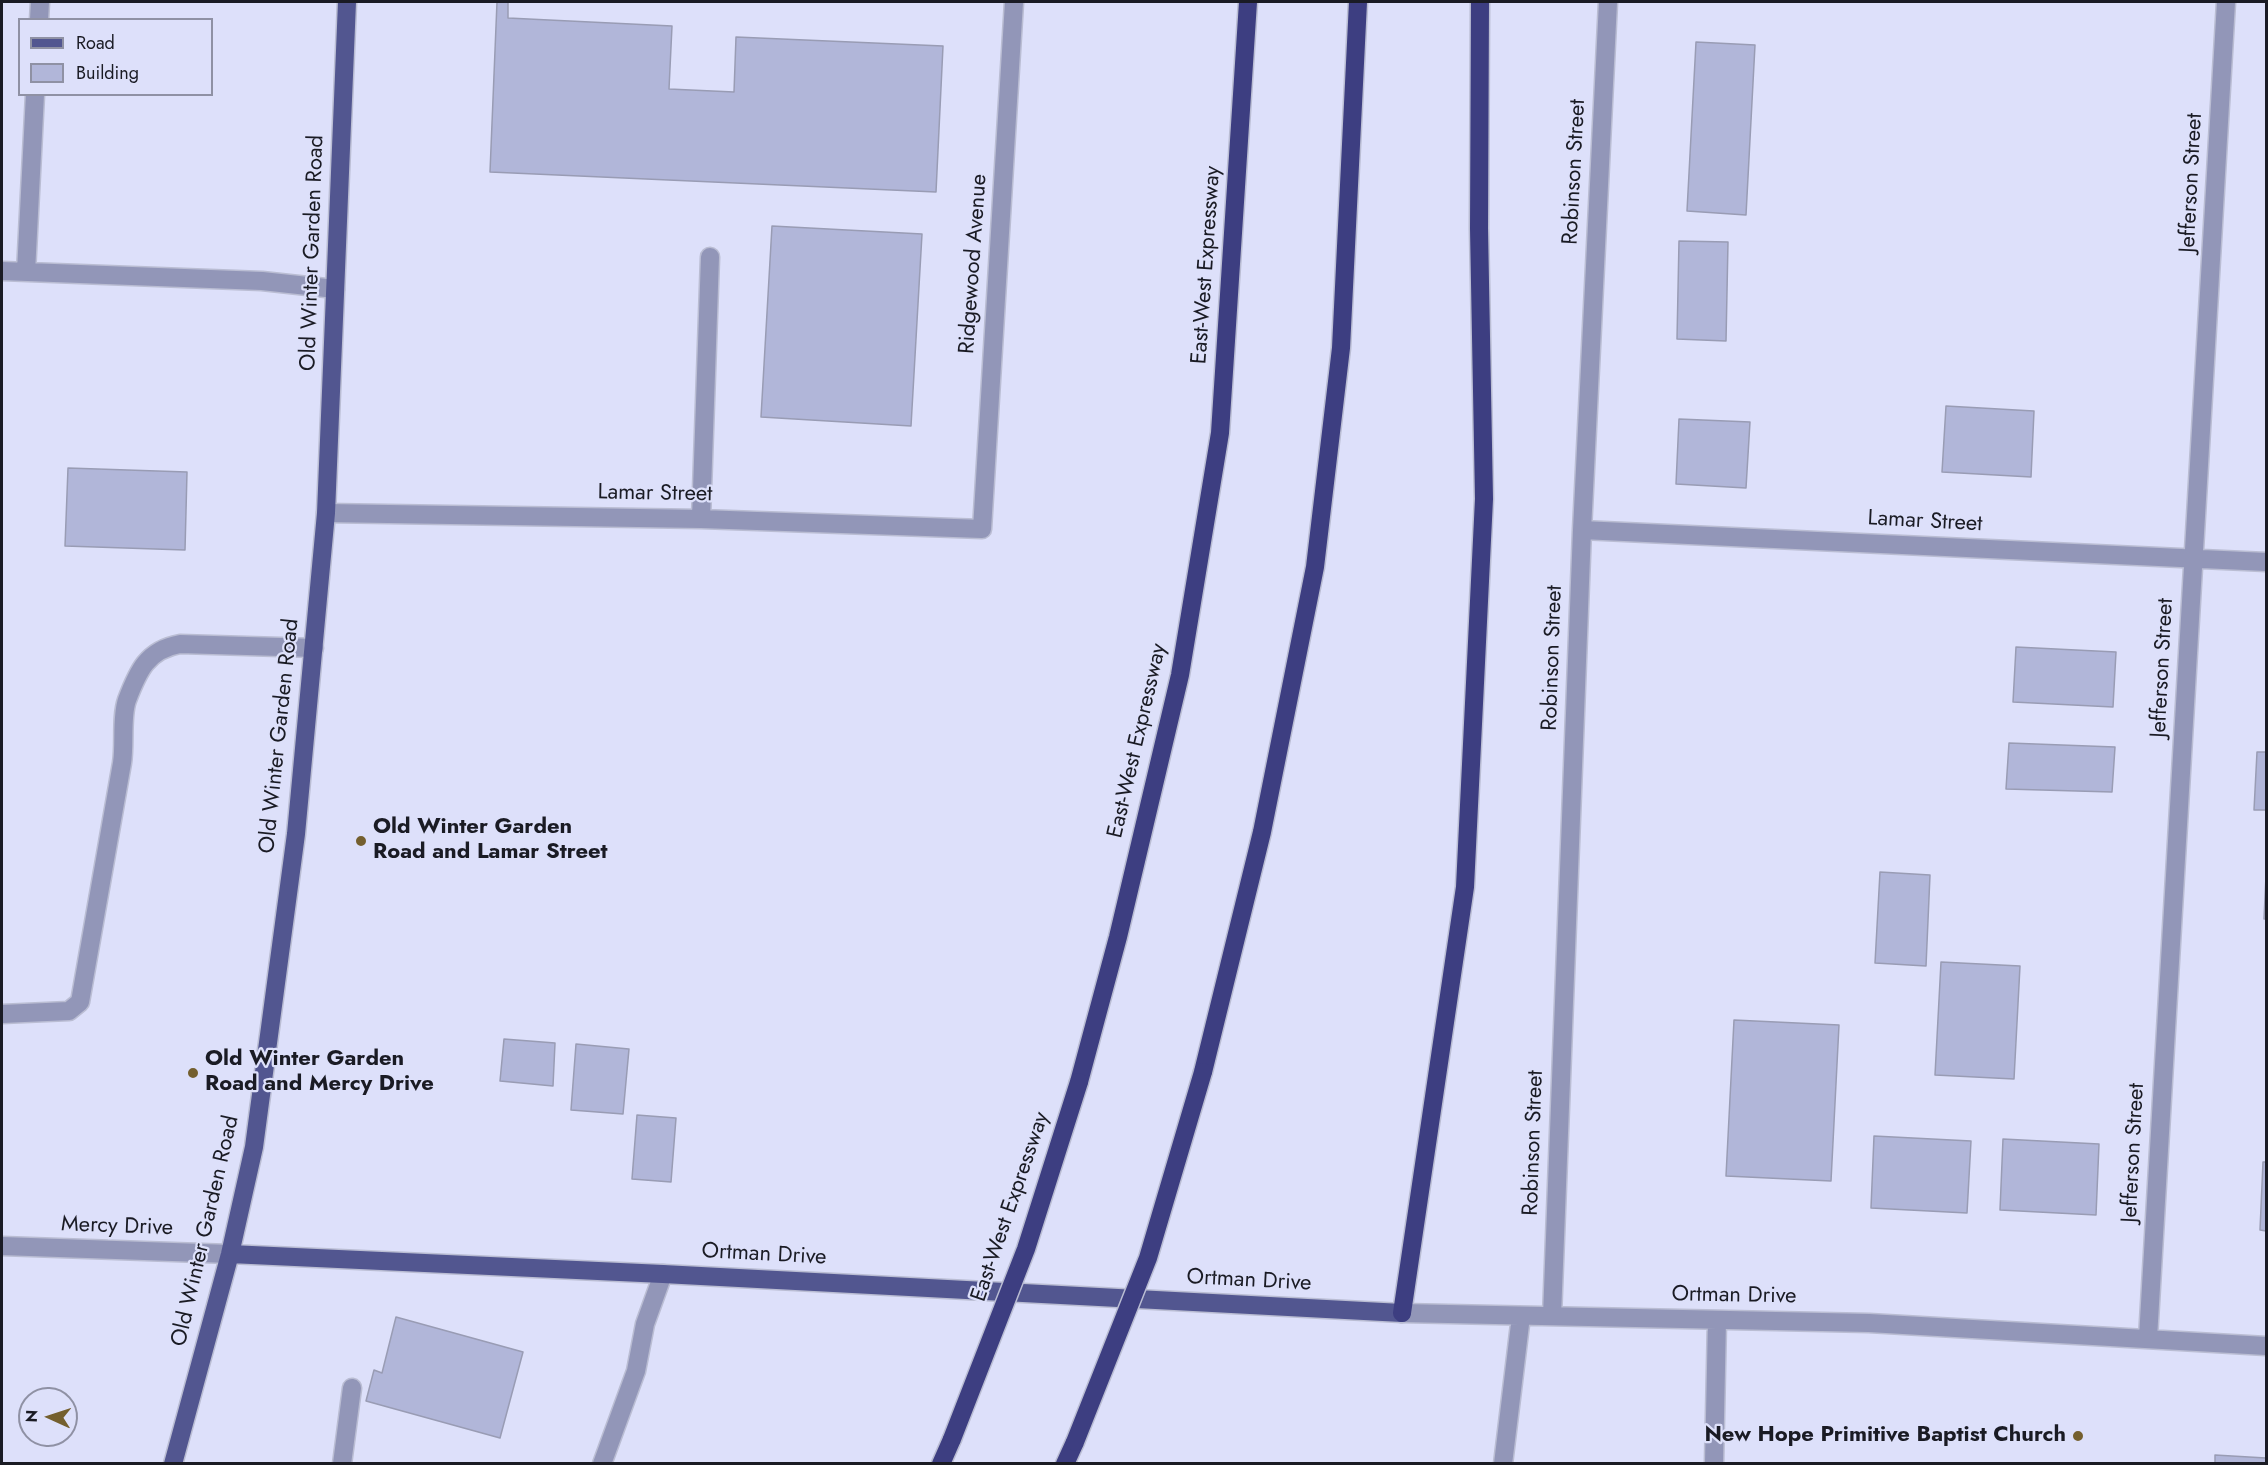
<!DOCTYPE html>
<html>
<head>
<meta charset="utf-8">
<style>
	body { margin:0 }
	#map { position:relative; width:2268px; height:1465px; overflow:hidden; background:#dde0fa; font-family:Jost,sans-serif }
	canvas { display:block }
	.frame { position:absolute; inset:0; border:3px solid #1a1b24; pointer-events:none }
	.legend { position:absolute; left:18px; top:18px; width:195px; height:78px; box-sizing:border-box; background:#dde0fa; border:2px solid #8f91a4; margin:0; padding:8px 10px; list-style:none; font-size:18px; color:#1a1b24 }
	.legend li { display:flex; align-items:center; gap:12px; height:30px }
	.legend b { width:30px; border:2px solid #8f91a4 }
	.north { position:absolute; left:18px; top:1387px; width:60px; height:60px; box-sizing:border-box; background:#dde0fa; border:2px solid #8f91a4; border-radius:50%; rotate:273deg; font-size:16px; font-weight:700; line-height:24px; text-align:center; color:#1a1b24 }
	.north::after { content:''; display:block; margin:auto; width:21px; height:27px; background:#745f2e; clip-path:polygon(50% 0,100% 100%,50% 72%,0 100%) }
</style>
</head>
<body>
<div id="map">
<canvas width="2268" height="1465"></canvas>
<div class="frame"></div>
<ul class="legend">
<li><b style="height:8px;background:#525690"></b>Road</li>
<li><b style="height:16px;background:#b1b6d9"></b>Building</li>
</ul>
<div class="north">N</div>
</div>
<script>
const c = document.querySelector('canvas').getContext('2d');
c.lineJoin = 'round';
function paint(path, color) { c.fillStyle = color; c.fill(path, 'evenodd'); }
function trace(path, color, width, dash) { c.strokeStyle = color; c.lineWidth = width; c.lineCap = dash ? 'butt' : 'round'; c.setLineDash(dash || []); c.stroke(path); }
function drawText(font, color, halo, rows, align = 'center') {
  c.font = font + ' Jost,sans-serif'; c.lineWidth = 4.5; c.setLineDash([]); c.textBaseline = 'middle'; c.strokeStyle = halo; c.fillStyle = color; for (const [text, x, y, turn = 0] of rows) {
    c.save(); c.translate(x, y); c.rotate((+turn || 0) * Math.PI / 180); c.textAlign = isNaN(turn) ? turn : align; if (halo) c.strokeText(text, 0, 0); c.fillText(text, 0, 0); c.restore();
  }
}
const building = new Path2D(`
	M497 2H508V18L672 26 669 89 734 92 736 37 943 46 936 192 490 172Z
	M1696 42 1755 45 1746 215 1687 211Z
	M772 226 922 234 911 426 761 417Z
	M1679 241 1728 242 1726 341 1677 339Z
	M1946 406 2034 411 2031 477 1942 472Z
	M1679 419 1750 422 1746 488 1676 484Z
	M68 468 187 472 185 550 65 546Z
	M2016 647 2116 652 2113 707 2013 702Z
	M2009 743 2115 747 2112 792 2006 789Z
	M2257 752H2266V810H2254Z
	M1880 872 1930 875 1926 966 1875 963Z
	M2266 876V919H2264Z
	M1941 962 2020 966 2014 1079 1935 1075Z
	M1734 1020 1839 1025 1831 1181 1726 1176Z
	M504 1039 555 1043 553 1086 500 1081Z
	M576 1044 629 1049 623 1114 571 1110Z
	M637 1115 676 1118 671 1182 632 1179Z
	M1874 1136 1971 1141 1967 1213 1871 1208Z
	M2003 1139 2099 1144 2096 1215 2000 1210Z
	M2263 1162H2266V1231L2260 1230Z
	M396 1317 523 1352 500 1438 366 1401 374 1370 382 1373Z
	M2215 1455 2266 1458V1464H2215Z`);
paint(building, '#b1b6d9');
trace(building, '#999cb4', 1.5);
const minor = new Path2D(`
	M39 20 40 2
	M2 271 262 281 335 289
	M26 272 35 94
	M326 513 701 519 982 529 1014 2
	M701 519 710 257
	M1582 530 2266 562
	M2 1014 69 1011 80 1002C94 922 108 843 122 763 125 744 121 717 127 700 138 671 147 650 180 644L314 648
	M2 1246 230 1254
	M1402 1313 1869 1323 2266 1346
	M1552 1316 1582 530 1608 2
	M2148 1338 2226 2
	M342 1464 352 1388
	M602 1464 636 1371 645 1324 663 1274
	M1503 1464 1521 1316
	M1714 1464 1717 1320`);
const major = new Path2D(`
	M230 1254 663 1274 1402 1313
	M173 1464 230 1254 254 1147 296 834 326 513 347 2`);
const highway = new Path2D(`
	M1203 1072 1262 832 1315 567 1341 348 1358 2
	M1079 1082 1118 937 1180 675 1220 433 1248 2
	M1402 1313 1465 887 1484 499 1479 228 1480 2
	M941 1464 952 1439
	M1065 1464 1075 1442`);
trace(minor, '#babdd3', 21);
trace(major, '#babdd3', 21);
trace(highway, '#babdd3', 21);
trace(minor, '#9296b8', 18);
trace(major, '#525690', 18);
trace(highway, '#3d3e81', 18);
const highwayBridge = new Path2D(`
	M952 1439 1026 1249 1079 1082
	M1075 1442 1148 1258 1203 1072`);
trace(highwayBridge, '#babdd3', 21, []);
trace(highwayBridge, '#3d3e81', 18);
for (const [x, y, r, color] of [
	[361,841,6,"#745f2e"],
	[193,1073,6,"#745f2e"],
	[2078,1436,6,"#745f2e"]
]) { const dot = new Path2D(); dot.arc(x, y, r, 0, 2 * Math.PI); c.fillStyle = color; c.fill(dot); trace(dot, '#dde0fa', 2); }
drawText('22px', '#1a1b24', '#dde0fa', [
	["Robinson Street",1575,172,-87],
	["Jefferson Street",2192,183,-87],
	["Old Winter Garden Road",313,253,-88],
	["Ridgewood Avenue",974,264,-86],
	["East-West Expressway",1207,265,-86],
	["Lamar Street",655,494,1],
	["Lamar Street",1925,522,3],
	["Robinson Street",1553,658,-88],
	["Jefferson Street",2163,668,-87],
	["Old Winter Garden Road",280,736,-84],
	["East-West Expressway",1138,741,-77],
	["Robinson Street",1534,1143,-88],
	["Jefferson Street",2134,1153,-87],
	["East-West Expressway",1011,1207,-71],
	["Mercy Drive",117,1227,2],
	["Old Winter Garden Road",206,1231,-77],
	["Ortman Drive",764,1255,3],
	["Ortman Drive",1249,1281,3],
	["Ortman Drive",1734,1296,1]
]);
drawText('bold 22px', '#1a1b24', '#dde0fa', [
	["Old Winter Garden",373,828],
	["Road and Lamar Street",373,853],
	["Old Winter Garden",205,1060],
	["Road and Mercy Drive",205,1085],
	["New Hope Primitive Baptist Church",2066,1436,"right"]
], 'left');
</script>
</body>
</html>
